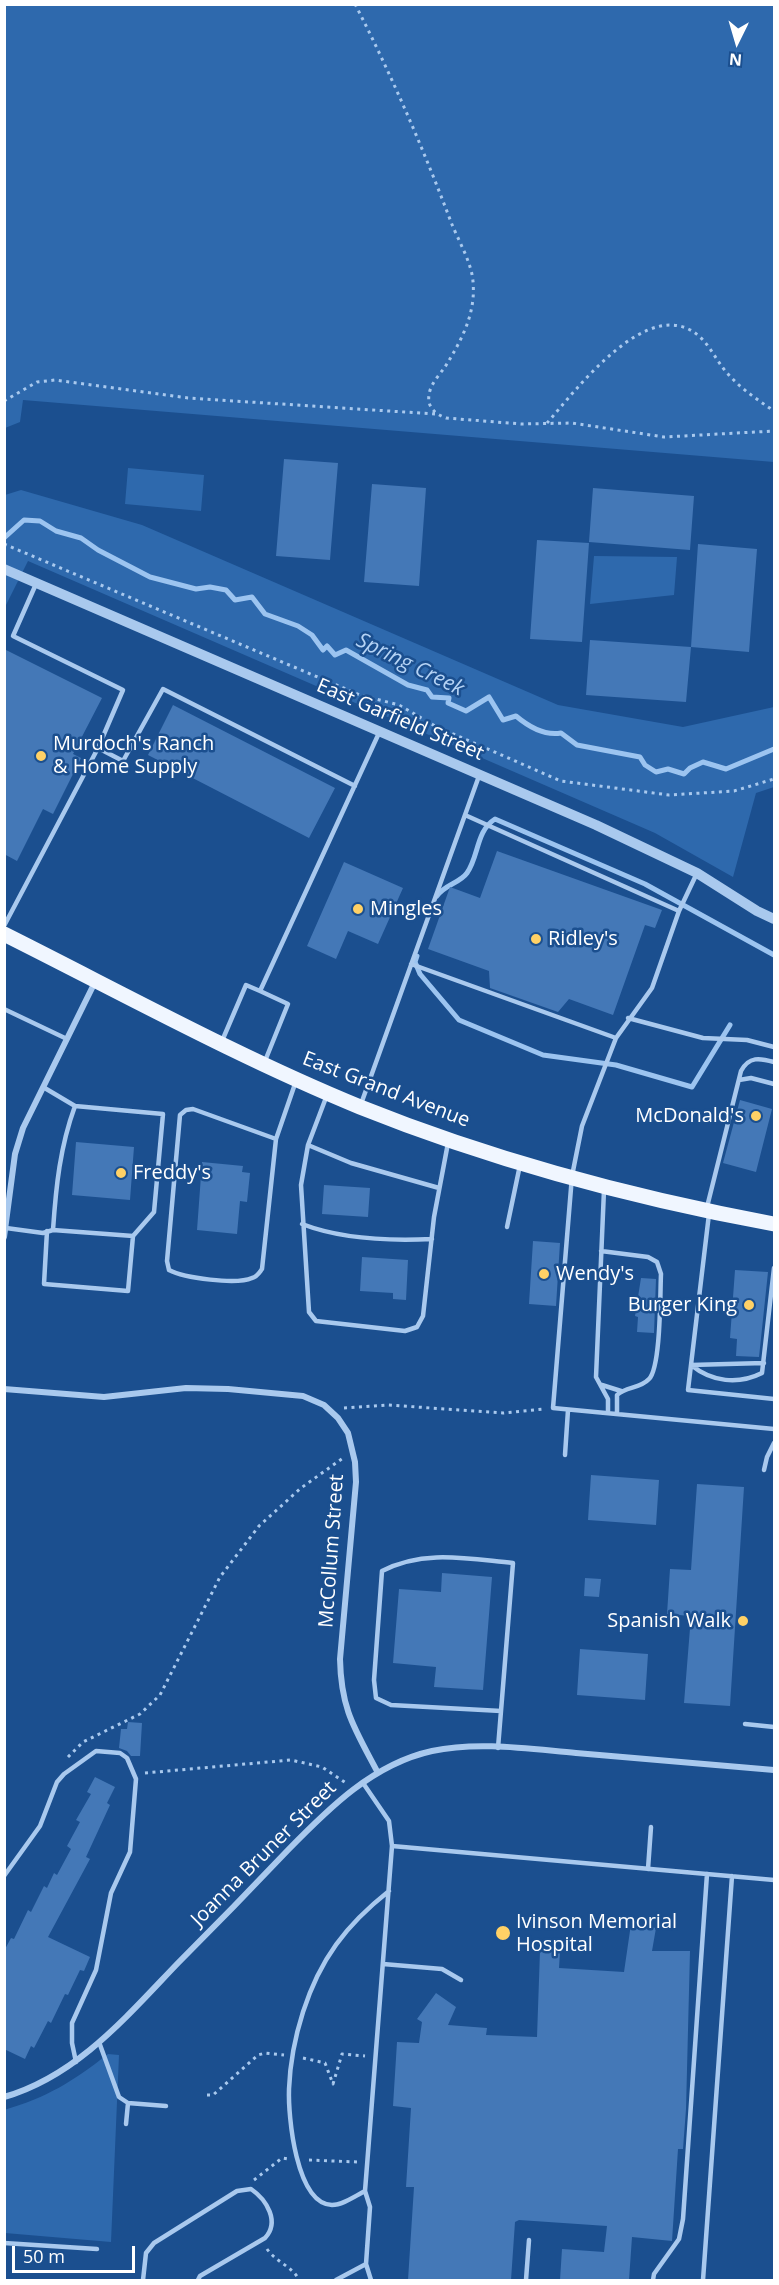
<!DOCTYPE html>
<html>
<head>
<meta charset="utf-8">
<style>
	body { margin:0 }
	#map { position:relative; width:779px; height:2285px; overflow:hidden; background:#1b4f8f; font-family:"Open Sans",sans-serif }
	canvas { display:block }
	.frame { position:absolute; inset:0; border:6px solid #fff; pointer-events:none }
	.north { position:absolute; left:707px; top:12px; width:60px; height:60px; -webkit-text-stroke:4px #1b4f8f; paint-order:stroke; rotate:185deg; font-size:16px; font-weight:700; line-height:24px; text-align:center; color:#fff }
	.north::after { content:''; display:block; margin:auto; width:21px; height:27px; background:#fff; clip-path:polygon(50% 0,100% 100%,50% 72%,0 100%) }
	.scale { position:absolute; left:12px; top:2246px; width:123px; height:27px; box-sizing:border-box; border:3px solid #fff; border-top:0; padding-left:8px; font-size:18px; line-height:21px; white-space:nowrap; color:#fff; -webkit-text-stroke:4px #1b4f8f; paint-order:stroke }
</style>
</head>
<body>
<div id="map">
<canvas width="779" height="2285"></canvas>
<div class="frame"></div>
<div class="north">N</div>
<div class="scale">50 m</div>
</div>
<script>
const c = document.querySelector('canvas').getContext('2d');
c.lineJoin = 'round';
function paint(path, color) { c.fillStyle = color; c.fill(path, 'evenodd'); }
function trace(path, color, width, dash) { c.strokeStyle = color; c.lineWidth = width; c.lineCap = dash ? 'butt' : 'round'; c.setLineDash(dash || []); c.stroke(path); }
function drawText(font, color, halo, rows, align = 'center') {
  c.font = font + ' "Open Sans",sans-serif'; c.lineWidth = 5; c.setLineDash([]); c.textBaseline = 'middle'; c.strokeStyle = halo; c.fillStyle = color; for (const [text, x, y, turn = 0] of rows) {
    c.save(); c.translate(x, y); c.rotate((+turn || 0) * Math.PI / 180); c.textAlign = isNaN(turn) ? turn : align; if (halo) c.strokeText(text, 0, 0); c.fillText(text, 0, 0); c.restore();
  }
}
paint(new Path2D(`
	M5 4 774 5V462L23 400 20 422 5 428Z
	M128 468 204 475 201 511 125 504Z
	M21 490 142 525 558 705 683 727 774 707V787L756 793 733 877 655 833 28 561 5 607V495Z
	M594 556 677 557 674 595 590 604Z
	M108 2054 119 2055 111 2242 5 2233 4 2110C48 2097 72 2082 108 2054Z`), '#2e69ad');
trace(new Path2D(`
	M4 538 24 520 40 521 56 531 81 538 98 550 150 577 196 589 210 587 226 590 235 600 252 597 265 614 298 626 312 635 323 650 327 646 335 655 346 650 408 685 427 690 432 697 449 698 448 703 466 711 489 697 503 720 516 716C529 727 544 736 561 733L577 745 640 757 645 765 656 772 668 769 684 774 690 768 703 762 726 769 774 749
	M437 896C444 885 460 883 467 873 479 856 476 831 495 819L645 884 774 955
	M417 956 415 962 420 974 459 1020 543 1055 616 1065 692 1087 730 1025`), '#9cc4f0', 5);
paint(new Path2D(`
	M284 459 338 463 330 560 276 556Z
	M372 484 426 488 419 586 364 582Z
	M593 488 694 496 690 550 589 542Z
	M537 540 589 543 582 642 530 639Z
	M698 544 757 549 749 652 691 647Z
	M590 640 691 647 686 702 586 695Z
	M4 649 102 698 73 754 81 758 53 814 43 809 17 861 4 854Z
	M173 705 335 788 309 838 148 755Z
	M497 851 662 910 655 928 645 925 613 1015 569 999 558 1012 490 988 489 971 428 949 450 887 480 898Z
	M344 862 403 888 378 944 348 931 336 959 307 946Z
	M740 1100 772 1109 756 1172 723 1163Z
	M76 1142 134 1147 130 1200 72 1195Z
	M202 1162 243 1166 242 1172 250 1173 247 1202 240 1201 237 1234 197 1230Z
	M324 1185 370 1188 368 1217 322 1214Z
	M533 1241 560 1243 556 1306 529 1304Z
	M362 1257 408 1260 406 1300 393 1299V1293L360 1291Z
	M735 1270 768 1272 759 1357 736 1356 737 1339 730 1338Z
	M641 1278 656 1279 654 1333 637 1332 638 1317 635 1316Z
	M591 1475 659 1480 656 1525 588 1520Z
	M697 1484 744 1487 730 1706 684 1703 691 1616 667 1614 670 1569 691 1570Z
	M442 1573 492 1577 483 1690 434 1687 436 1667 393 1663 399 1589 441 1592Z
	M585 1578 601 1579 599 1597 584 1596Z
	M580 1649 648 1654 645 1700 577 1695Z
	M128 1722 142 1723 140 1756H131L127 1751 119 1748 121 1729H127Z
	M95 1777 115 1787 107 1803 110 1805 86 1857 90 1859 48 1937 90 1957 84 1971 80 1970 68 1995 65 1994 51 2023 48 2021 34 2048 31 2046 25 2059 4 2049V1951L11 1938 14 1939 28 1910 31 1912 44 1886 47 1888 54 1873 57 1875 71 1849 67 1846 80 1822 76 1820 91 1794 87 1792Z
	M631 1924 656 1928 652 1951H690L686 2109 683 2149H678L672 2241 632 2237 629 2280H560L562 2249 604 2252 607 2226 519 2220 515 2222 511 2280H408L414 2187H406L411 2108 393 2106 397 2042 419 2043 422 2022 417 2019 436 1993 456 2007 448 2025 487 2028 486 2035 537 2037 540 1951 560 1952 559 1968 624 1972Z`), '#4478b7');
trace(new Path2D(`
	M355 4C391 74 423 148 451 222 458 240 472 263 473 282 476 314 461 341 445 367 439 375 430 385 429 395 427 407 435 414 446 418L521 424 572 423 664 437 774 431
	M4 401 37 382 55 380 188 398 435 414
	M547 423C576 390 650 291 700 337 711 347 717 362 728 374 741 389 758 400 774 411
	M4 544 360 695 399 705 435 726 561 781 669 795 734 791 774 779
	M344 1408 388 1405 503 1413 544 1409
	M68 1757 83 1742 140 1714 160 1695 220 1577 259 1526 301 1488 343 1458
	M145 1773 291 1760 322 1767 346 1783
	M303 2058 325 2063 333 2084 342 2054 365 2056
	M207 2095H213L258 2055 265 2053 284 2055
	M309 2160 357 2162
	M254 2180 282 2158 288 2159
	M267 2249C276 2262 293 2267 299 2280`), '#a9c9ee', 3, [3, 4.5]);
trace(new Path2D(`
	M98 748 123 761 163 689 355 786
	M465 815 679 911
	M697 873 679 911 652 988 616 1038 582 1126 572 1176 553 1408 774 1429
	M4 926 98 748 123 690 13 636 36 584
	M411 964 616 1038
	M260 991 288 1004 265 1061
	M4 1009 67 1039
	M628 1018 703 1038 747 1040 774 1047
	M222 1041 246 985 260 991 379 733
	M739 1080 751 1078 774 1084
	M327 1095 308 1145 301 1185 309 1312 316 1321 405 1331 417 1327 423 1316 434 1217 448 1143
	M361 1104 479 776
	M276 1139 193 1109 186 1110 180 1115 167 1261 169 1270C184 1278 236 1285 252 1278 257 1277 259 1273 262 1269L276 1139 296 1081
	M308 1145 351 1163 439 1188
	M604 1190 596 1377 608 1399V1413
	M707 1207 741 1071C749 1056 760 1058 774 1062
	M709 1214 688 1390 774 1399
	M302 1224C341 1239 391 1241 432 1239
	M507 1227 520 1165
	M6 1228 43 1233 53 1230 133 1236 154 1212 163 1114 75 1106 43 1087
	M53 1230C56 1186 60 1147 75 1106
	M47 1231 44 1284 128 1291 133 1236
	M601 1251 648 1257 657 1262 661 1274C660 1293 661 1367 649 1379 640 1389 626 1386 617 1395V1414
	M691 1365C712 1382 738 1385 762 1373L774 1268
	M691 1365 764 1363
	M602 1385 621 1391
	M565 1455 568 1410
	M764 1470 767 1457 774 1443
	M745 1724 774 1727
	M498 1748 501 1711 391 1705 376 1698 374 1680 382 1571C424 1549 469 1559 513 1563L501 1711
	M363 1783 389 1821 392 1846 365 2191 370 2207 366 2264 371 2280
	M392 1846 774 1880
	M648 1869 651 1827
	M4 1876 40 1826 57 1782 64 1774 96 1751 120 1753 127 1758 136 1779 130 1852 111 1893 96 1970 72 2023V2043L76 2062
	M383 1964 442 1969 461 1980
	M99 2042 119 2097 128 2103 166 2106
	M126 2124 128 2103
	M365 2191C355 2196 343 2205 332 2205 296 2204 288 2116 289 2089 290 2063 295 2037 303 2012 320 1959 346 1925 389 1891
	M4 2243 97 2249
	M143 2280 146 2253 154 2243 237 2191 251 2189C267 2200 280 2222 265 2238L200 2276 198 2280
	M336 2280 366 2264
	M526 2280 529 2240
	M653 2280 654 2274 679 2239 683 2219 707 1874
	M703 2280 732 1876`), '#a9c9ee', 4.5);
trace(new Path2D(`
	M4 1237 15 1154 23 1128 96 980
	M4 1389 104 1397 186 1388 228 1389 303 1396 324 1405 338 1418 348 1433 355 1462 356 1482 340 1659C341 1710 355 1729 378 1773
	M4 2097C77 2076 127 2016 178 1963 215 1926 252 1888 288 1850 329 1808 373 1764 432 1751 478 1741 530 1749 576 1753 642 1759 708 1764 774 1770`), '#a9c9ee', 6);
trace(new Path2D(`
	M4 569 596 825 697 873 757 911 774 919`), '#a9c9ee', 10);
trace(new Path2D(`
	M4 934C122 993 238 1057 360 1107 492 1160 634 1198 774 1224`), '#f0f6ff', 15);
for (const [x, y, r, color] of [
	[41,756,6,"#ffd166"],
	[358,909,6,"#ffd166"],
	[536,939,6,"#ffd166"],
	[756,1116,6,"#ffd166"],
	[121,1173,6,"#ffd166"],
	[544,1274,6,"#ffd166"],
	[749,1305,6,"#ffd166"],
	[743,1621,6,"#ffd166"],
	[503,1933,8,"#ffd166"]
]) { const dot = new Path2D(); dot.arc(x, y, r, 0, 2 * Math.PI); c.fillStyle = color; c.fill(dot); trace(dot, '#1b4f8f', 2); }
drawText('20px', '#fff', '#1b4f8f', [
	["East Garfield Street",400,720,23],
	["East Grand Avenue",386,1090,21],
	["McCollum Street",332,1551,-86],
	["Joanna Bruner Street",264,1854,-45]
]);
drawText('20px', '#fff', '#1b4f8f', [
	["Murdoch's Ranch",53,744],
	["& Home Supply",53,767],
	["Mingles",370,909],
	["Ridley's",548,939],
	["McDonald's",744,1116,"right"],
	["Freddy's",133,1173],
	["Wendy's",556,1274],
	["Burger King",737,1305,"right"],
	["Spanish Walk",731,1621,"right"],
	["Ivinson Memorial",516,1922],
	["Hospital",516,1945]
], 'left');
drawText('italic 21px', '#b5d3f5', '#1b4f8f', [
	["Spring Creek",410,665,26]
]);
</script>
</body>
</html>
